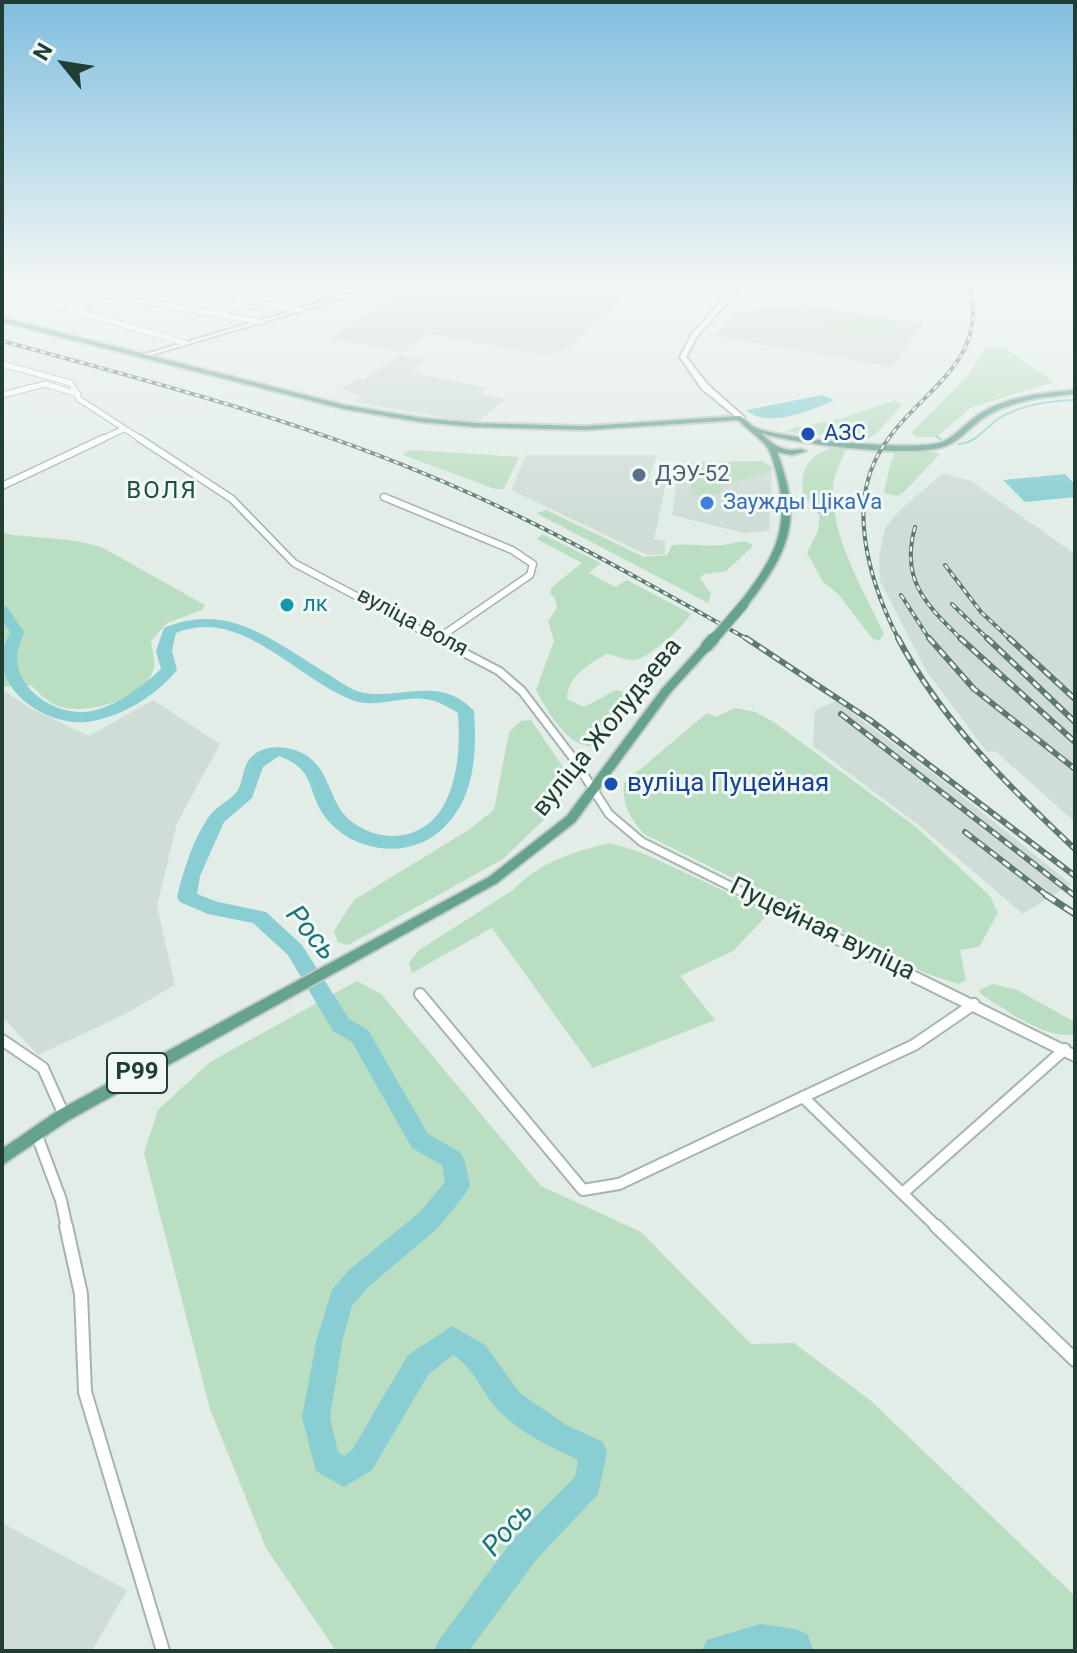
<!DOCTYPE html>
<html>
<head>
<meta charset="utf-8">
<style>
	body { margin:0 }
	#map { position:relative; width:1077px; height:1653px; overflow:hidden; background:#e2ede7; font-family:Roboto,sans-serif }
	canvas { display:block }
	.frame { position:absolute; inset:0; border:4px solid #213e34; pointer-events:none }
	.north { position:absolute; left:24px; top:24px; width:80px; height:80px; -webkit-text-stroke:6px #f2f9f5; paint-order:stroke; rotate:300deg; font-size:22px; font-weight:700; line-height:32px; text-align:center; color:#213e34 }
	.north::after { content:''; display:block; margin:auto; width:28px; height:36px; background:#213e34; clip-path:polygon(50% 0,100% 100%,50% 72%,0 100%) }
</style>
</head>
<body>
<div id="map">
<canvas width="1077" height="1653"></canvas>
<div class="frame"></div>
<div class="north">N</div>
</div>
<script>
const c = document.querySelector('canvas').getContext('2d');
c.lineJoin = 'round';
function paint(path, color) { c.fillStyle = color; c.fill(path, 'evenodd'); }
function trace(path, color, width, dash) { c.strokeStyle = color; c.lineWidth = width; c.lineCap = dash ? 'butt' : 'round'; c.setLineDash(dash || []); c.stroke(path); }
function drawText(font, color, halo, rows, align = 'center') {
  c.font = font + ' Roboto,sans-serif'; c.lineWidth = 6; c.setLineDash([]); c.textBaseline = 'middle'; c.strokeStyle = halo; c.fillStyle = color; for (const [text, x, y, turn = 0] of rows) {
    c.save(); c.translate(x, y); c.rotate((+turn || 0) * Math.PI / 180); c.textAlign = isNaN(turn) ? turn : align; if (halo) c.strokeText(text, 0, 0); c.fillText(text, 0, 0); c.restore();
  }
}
paint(new Path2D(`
	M411 284 458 291 537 289 544 284H641L567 348 548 355 429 334 404 352 330 338Z
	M811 306 923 324 893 367 714 336 741 310Z
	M400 355 427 360 410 372 487 388 481 394 506 399 476 423 354 402 361 397 342 389 358 378 364 379Z
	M526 455H657L648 481 666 483 654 539 665 541V554L647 555 511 490Z
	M761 461 772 467 769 531 744 533 672 515 679 462Z
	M943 473 971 481 1075 554V822L995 751 987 752 927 672 880 581 879 556 885 528 900 510Z
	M4 691 32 709 89 736 153 700 220 744 177 823 157 906 175 985 125 1014 38 1055 2 1016V692Z
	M836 701 947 784 1071 884 1023 914 921 827 813 746 815 710Z
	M2 1523 127 1590 92 1651H2Z`), '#d0dcd6');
paint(new Path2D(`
	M831 310 903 325 904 329C889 339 820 328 807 316L813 311Z
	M996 347 1008 350 1053 382 970 408 937 437H916L911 433 969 374 984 349Z
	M895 400 902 405 876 434 867 439 787 432 793 428 840 419Z
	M834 447 846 449C842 460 834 473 833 485 830 537 863 588 884 634L879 641 872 638 838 594 823 582 807 553 818 531 820 516 803 494C800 467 809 455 834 447Z
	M414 450 519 457 504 489H495L403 455 406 451Z
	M929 451 940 454 903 493 897 496 884 493 890 464 895 453Z
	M761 461 772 467 769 472 722 486 719 494H713L712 498 691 494 695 463Z
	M546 510 644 557 667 555 672 545C688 543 706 547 723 545 734 544 746 537 753 546L726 571 704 574 700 578 711 594 708 603 536 513Z
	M2 533C35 539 69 537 101 547L205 605 202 610 167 623 151 641C152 649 155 659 154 667 149 698 88 715 61 707 49 704 40 694 31 685L2 687Z
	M542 534 601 563 589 573 615 587 627 580 691 614C685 625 646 662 632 660 623 660 615 655 607 654 589 664 567 677 567 699L584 707 616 690 627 693 596 746C568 750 547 710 536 690L554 641 548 621 557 608 555 598 550 594 552 587 582 563 537 539Z
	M735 708 756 712 775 723 916 827 990 896 998 913 979 947 960 950 966 980 958 984 925 973 644 834C630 818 622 804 624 783L707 713 716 717Z
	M531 720 571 779 561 803 503 859 348 945 338 942 334 931 354 900 470 829 494 810 509 732 521 721Z
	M610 843 640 852 770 912 733 951 680 976 715 1020 593 1068 492 928 412 973 409 963 419 950 513 890C539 863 574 851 610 843Z
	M357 981 381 994 541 1186 641 1232 751 1344 794 1343 871 1401 1075 1596V1651H336L266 1548 210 1409 144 1153 158 1110 210 1062Z
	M993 984 1017 990 1075 1022V1034C1048 1041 1004 1009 981 994L979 990Z`), '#badec1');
paint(new Path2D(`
	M822 395 834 400C812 411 766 429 746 410Z
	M1065 474 1075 484V497L1025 502 1003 480Z`), '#88ced3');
trace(new Path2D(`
	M937 437 941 439
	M959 444C977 443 986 426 1001 417 1024 404 1050 401 1075 400`), '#88ced3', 2);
paint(new Path2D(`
	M2 606 7 607 24 632C22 640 17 647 17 656 16 692 60 718 92 711 118 705 142 687 161 669L156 651 164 628C228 601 273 641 326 673 337 679 351 691 364 693 402 699 441 675 474 711 477 754 475 801 440 831 407 860 352 852 325 817 306 791 317 770 279 756L263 767 252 798 224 822 200 876 197 894 218 902 266 912 302 945 349 1019 368 1030 428 1134 460 1152 464 1159 470 1185 466 1193 438 1228 367 1288 352 1306 343 1338 330 1417 338 1452 344 1456 352 1450 408 1355 452 1326 485 1345 520 1393 566 1425 603 1442 607 1452 598 1494 536 1560 469 1651H434L439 1640 514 1538 575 1477 578 1460C551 1447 522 1434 501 1413 482 1395 476 1369 453 1355L428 1375 372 1470 344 1487 316 1471 302 1417 317 1338 332 1290 349 1270 420 1212 445 1182 442 1165 412 1148 352 1042 333 1031 288 955 253 923 208 914 180 902 177 897C183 871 193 840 208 818 214 808 227 802 235 794 242 787 242 774 246 765 256 743 286 744 304 754 332 770 328 804 352 822 384 845 426 840 445 803 459 776 460 742 458 713 448 707 437 700 425 699 401 696 374 709 352 700 295 678 241 606 176 633L172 651 177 670C156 696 120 718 86 722 53 725 11 702 3 668 0 655 5 644 10 632L2 621Z
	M760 1624 796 1629 807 1634 814 1651H702L707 1640Z`), '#88ced3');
const minorFar4 = new Path2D(`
	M149 284 301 310
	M265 284 345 297
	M2 289 185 343
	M109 295 261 322
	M74 309 133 284
	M221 314 272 286
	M2 364 71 383 79 399 142 440
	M2 395 45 384 78 394
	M100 440 124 429`);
const minorFar3 = new Path2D(`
	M139 438 232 499 294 563 439 640
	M2 486 104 438
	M384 497 512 550 533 564 530 575 440 637`);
const minorFar2 = new Path2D(`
	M436 638 499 671 522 691 573 758 609 814 642 842 752 897`);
const minorFar1 = new Path2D(`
	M748 895 1075 1056
	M420 994 583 1190 619 1184 803 1097
	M2 1040 43 1068 64 1115
	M36 1133 61 1200 67 1228
	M904 1192 1065 1049
	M938 1228 803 1097 914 1045 974 1004`);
const minor = new Path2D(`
	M66 1226 81 1294 85 1392 163 1651
	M936 1226 1075 1360`);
const tertiary = new Path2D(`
	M383 284H391L144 357 139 356Z`);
const secondary = new Path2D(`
	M737 284H744L697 336 686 357 708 385 743 416 744 418 740 420 702 389 680 357 692 334Z`);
const primary = new Path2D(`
	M2 318 344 405 421 418 475 423 585 426 740 416C745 419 749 424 754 427 777 439 918 452 942 442 957 436 967 421 981 413 1009 396 1043 393 1075 390V394C1044 397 1012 400 985 417 972 425 961 440 946 446 912 459 797 444 761 433 770 442 779 450 792 450 805 450 794 447 806 451L792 455 777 452C803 520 790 550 747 606L744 607 739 604C770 563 791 533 778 479 776 470 773 459 769 450 765 442 746 428 738 420L585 430 475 427 421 422 344 409 2 322Z
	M706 644 711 647 710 649 670 693 575 822 497 883 69 1120 2 1165V1149L59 1110 489 877 567 816 662 689 702 645Z`);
trace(minorFar4, '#a4b5ae', 7);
trace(minorFar3, '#a4b5ae', 9);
trace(minorFar2, '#a4b5ae', 11);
trace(minorFar1, '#a4b5ae', 14);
trace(minor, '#a4b5ae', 16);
trace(tertiary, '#a4b5ae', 4);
trace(secondary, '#a0b9ae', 4);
trace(primary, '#c1c9c6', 4);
trace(minorFar4, '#fff', 5);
trace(minorFar3, '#fff', 6);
trace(minorFar2, '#fff', 7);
trace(minorFar1, '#fff', 10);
trace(minor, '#fff', 12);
paint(tertiary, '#fff');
paint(secondary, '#fff');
paint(primary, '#65a38e');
const railFar2 = new Path2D(`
	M2 341C145 380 288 417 425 474 537 520 643 581 749 640
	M915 527C900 581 926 604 962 640
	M945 565 981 612 1011 640
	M901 595 930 640
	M952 604 989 640
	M899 640C873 590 849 517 874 463 905 394 993 371 969 284`);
const railFar1 = new Path2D(`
	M746 638 870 720 1075 876
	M898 638C941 720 1008 786 1075 849
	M929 638 974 689 1075 769
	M960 638 1075 742
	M987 638 1075 722
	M1009 638 1075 699
	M841 714 1075 896
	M965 832 1049 897`);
const rail = new Path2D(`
	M1046 895 1075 914`);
trace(railFar2, '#5c7a6f', 4);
trace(railFar1, '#5c7a6f', 6);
trace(rail, '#5c7a6f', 7);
trace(railFar2, '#f2f9f5', 2, [5]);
trace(railFar1, '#f2f9f5', 3, [8]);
trace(rail, '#f2f9f5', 4, [11]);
const primaryBridgeFar1 = new Path2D(`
	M713 640 744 604`);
const primaryBridge = new Path2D(`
	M706 647 714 638`);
trace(primaryBridgeFar1, '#c1c9c6', 12, []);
trace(primaryBridge, '#c1c9c6', 15, []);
trace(primaryBridgeFar1, '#65a38e', 9);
trace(primaryBridge, '#65a38e', 11);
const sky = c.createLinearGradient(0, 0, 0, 516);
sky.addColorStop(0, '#81bee0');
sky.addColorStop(0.55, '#f2f7f4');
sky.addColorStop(1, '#f2f7f400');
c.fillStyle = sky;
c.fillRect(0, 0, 1077, 516);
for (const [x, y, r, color] of [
	[808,434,8,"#1a4fb4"],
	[639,475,8,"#5c6f8a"],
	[707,503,8,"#3f7fe0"],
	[287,605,8,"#0f9aa8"],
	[611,784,8,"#1a4fb4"]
]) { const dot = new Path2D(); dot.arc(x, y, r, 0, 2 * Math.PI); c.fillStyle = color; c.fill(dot); trace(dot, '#f2f9f5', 3); }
drawText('22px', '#164399', '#f2f9f5', [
	["АЗС",824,434]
], 'left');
drawText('22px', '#4e5e75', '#f2f9f5', [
	["ДЭУ-52",655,475]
], 'left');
drawText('22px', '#366cbe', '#f2f9f5', [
	["Заужды ЦікаVа",723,503]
], 'left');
drawText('22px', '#0d838f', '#f2f9f5', [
	["лк",303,605]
], 'left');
drawText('22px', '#213e34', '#f2f9f5', [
	["вуліца Воля",412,623,28]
]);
c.letterSpacing = '2px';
drawText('24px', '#1c5140', '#f2f9f5', [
	["ВОЛЯ",162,492]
]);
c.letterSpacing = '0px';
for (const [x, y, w] of [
	[137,1073,60]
]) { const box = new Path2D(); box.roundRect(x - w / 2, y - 20, w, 40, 6); c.fillStyle = '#f2f9f5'; c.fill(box); trace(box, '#213e34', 2); }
drawText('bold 24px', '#213e34', null, [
	["Р99",137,1073]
]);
drawText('26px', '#213e34', '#f2f9f5', [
	["вуліца Жолудзева",608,728,-51],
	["Пуцейная вуліца",822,930,26]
]);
drawText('26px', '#164399', '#f2f9f5', [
	["вуліца Пуцейная",627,784]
], 'left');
drawText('italic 28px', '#19747c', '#f2f9f5', [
	["Рось",310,934,50],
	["Рось",509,1530,-49]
]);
</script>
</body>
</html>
